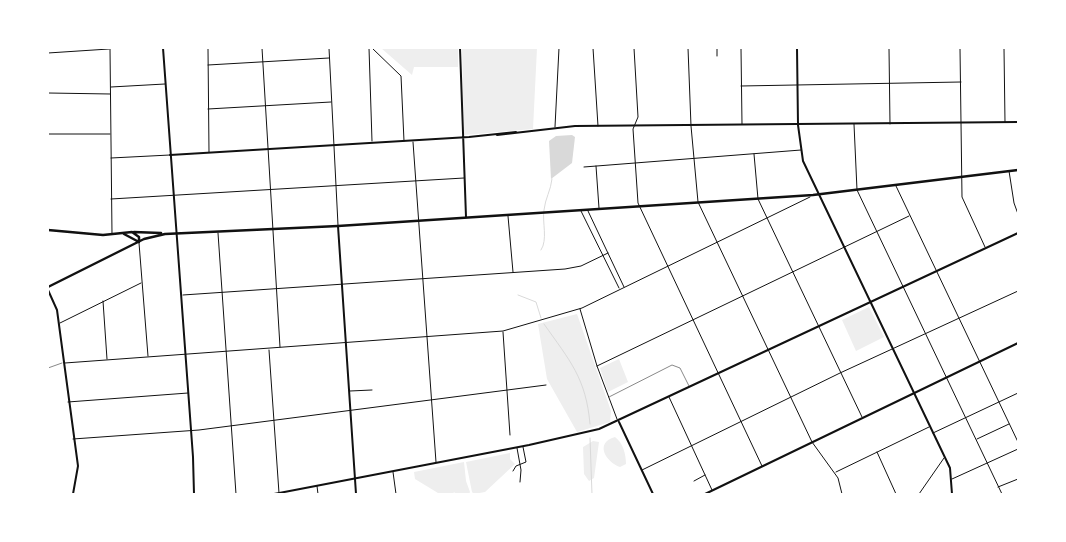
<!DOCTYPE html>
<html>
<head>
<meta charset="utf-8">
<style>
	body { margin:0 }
	#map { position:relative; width:1066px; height:542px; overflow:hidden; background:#fff; font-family:"PT Sans",sans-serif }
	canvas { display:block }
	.frame { position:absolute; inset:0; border:49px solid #fff; pointer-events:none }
</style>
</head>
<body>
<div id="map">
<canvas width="1066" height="542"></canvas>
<div class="frame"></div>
</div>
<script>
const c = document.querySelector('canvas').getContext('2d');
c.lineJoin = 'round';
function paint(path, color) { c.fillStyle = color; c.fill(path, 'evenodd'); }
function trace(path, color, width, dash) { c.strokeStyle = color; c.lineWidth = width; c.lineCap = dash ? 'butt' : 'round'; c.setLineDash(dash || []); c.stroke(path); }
paint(new Path2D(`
	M381 48H458V67H414L412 75Z
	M462 48H537L533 129 464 135Z
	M869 307 884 337 856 351 842 320Z
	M577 314 611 411 610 422 577 432 547 379 538 324Z
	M619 359 628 382 608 392 600 368Z
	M615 437C623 443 626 454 626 464L620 467C606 462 594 443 615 437Z
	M593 441 599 442 594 478 589 481 584 474 583 447Z
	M510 453V459L515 464 485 492 474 494 472 492 466 462Z
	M464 462 466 481 470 492 469 494H456L454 492 453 494 438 493 415 479 414 472Z`), '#eee');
paint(new Path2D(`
	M572 135 575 137 572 163 551 179 549 141 556 136Z`), '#d9d9d9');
trace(new Path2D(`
	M541 250C548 240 542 222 544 210 545 199 551 190 552 179
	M518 295 536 302 541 318
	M544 324C570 361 586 378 590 424
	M590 438 592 494`), '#d9d9d9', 1);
trace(new Path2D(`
	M48 368 62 363
	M609 397 672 365 680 368 689 386`), '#111', 0.5);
trace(new Path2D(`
	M110 48 112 234
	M208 48 209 152
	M262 48 280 347
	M329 48 338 225
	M369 48 372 141
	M372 48 401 76 404 141
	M593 48 598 126
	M634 48 638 117 633 129 638 203 762 466
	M688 48 691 126 698 202 812 442 838 478 842 494
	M741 48 742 124
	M889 48 890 124
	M960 48 962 197 985 247
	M1004 48 1005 122
	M48 53 109 49
	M717 56V48
	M208 65 329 58
	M741 86 961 82
	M111 87 165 84
	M48 93 110 94
	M208 109 331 102
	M854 124 857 190 1002 494
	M555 127 559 48
	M48 134H110
	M413 142 436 462
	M754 154 758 199 862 417
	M111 158 170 155
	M596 166 599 208
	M584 167 801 150
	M1009 171 1014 203 1018 214
	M896 186 1018 442
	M111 199 464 178
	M581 211 619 288
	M588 211 624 287
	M508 216 513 272
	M218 233 236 494
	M139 243 148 356
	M183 295 565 269 581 266 608 253
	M103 301 107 359
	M580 309 597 366 617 419
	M60 323 141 283
	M503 332 510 435
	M269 350 279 493
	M65 363 503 331 582 308 810 197
	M597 366 909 216
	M350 391 372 390
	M669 397 712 490
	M68 402 188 393
	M933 433 1018 393
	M73 439 199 430 546 385
	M977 439 1009 424
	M517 448 521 470 520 482
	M877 452 896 494
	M642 470 840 373 1018 291
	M513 471 516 466 526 462 523 447
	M393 472 396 494
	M836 472 929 427
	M952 479 1018 449
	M694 481 705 475
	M317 486 318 494
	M998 487 1018 479
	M919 494 944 458`), '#111', 1);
trace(new Path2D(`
	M460 48 466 217
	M797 48 798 125 803 161 950 468 952 494
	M497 135 575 126 1018 122
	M170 155 469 137 516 132
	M338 226 356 494`), '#111', 2);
trace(new Path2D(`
	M163 48 193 457 194 494
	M48 290 57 310 78 466 73 494
	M619 422 653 494
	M274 494 529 445 599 429 1018 233
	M705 494 1018 343`), '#111', 2);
trace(new Path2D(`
	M48 230 103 235 132 232 139 237V242
	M134 232 161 233
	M124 234 139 242
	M48 287 144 239 165 234 338 226 813 195 1018 170`), '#111', 2.5);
</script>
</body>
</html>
